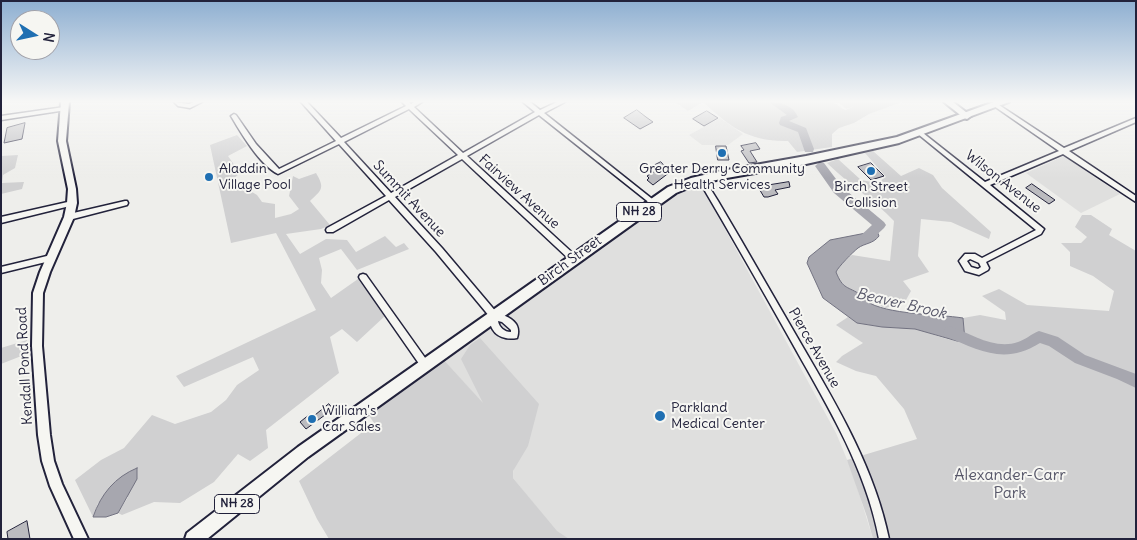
<!DOCTYPE html>
<html>
<head>
<meta charset="utf-8">
<style>
	body { margin:0 }
	#map { position:relative; width:1137px; height:540px; overflow:hidden; background:#eeeeeb; font-family:Delius,sans-serif }
	canvas { display:block }
	.frame { position:absolute; inset:0; border:2px solid #22223b; pointer-events:none }
	.north { position:absolute; left:10px; top:10px; width:50px; height:50px; box-sizing:border-box; background:#f6f6f2; border:1px solid #a1a1a9; border-radius:50%; rotate:100deg; font-size:14px; font-weight:700; line-height:20px; text-align:center; color:#22223b }
	.north::after { content:''; display:block; margin:auto; width:18px; height:22px; background:#1f6fb2; clip-path:polygon(50% 0,100% 100%,50% 72%,0 100%) }
</style>
</head>
<body>
<div id="map">
<canvas width="1137" height="540"></canvas>
<div class="frame"></div>
<div class="north">N</div>
</div>
<script>
const c = document.querySelector('canvas').getContext('2d');
c.lineJoin = 'round';
function paint(path, color) { c.fillStyle = color; c.fill(path, 'evenodd'); }
function trace(path, color, width, dash) { c.strokeStyle = color; c.lineWidth = width; c.lineCap = dash ? 'butt' : 'round'; c.setLineDash(dash || []); c.stroke(path); }
function drawText(font, color, halo, rows, align = 'center') {
  c.font = font + ' Delius,sans-serif'; c.lineWidth = 4; c.setLineDash([]); c.textBaseline = 'middle'; c.strokeStyle = halo; c.fillStyle = color; for (const [text, x, y, turn = 0] of rows) {
    c.save(); c.translate(x, y); c.rotate((+turn || 0) * Math.PI / 180); c.textAlign = isNaN(turn) ? turn : align; if (halo) c.strokeText(text, 0, 0); c.fillText(text, 0, 0); c.restore();
  }
}
paint(new Path2D(`
	M720 118 743 134 728 145H702L689 135Z
	M1064 156 1120 194 1081 213 1026 173Z
	M700 183 836 433 853 474 873 539H562L513 478 514 439 443 359 672 194Z`), '#dfdfde');
paint(new Path2D(`
	M675 102H833L845 110 855 106 846 109 838 102H902L869 114 854 123 839 128 832 134V147L797 152 788 141C749 142 730 127 703 102L688 111Z
	M237 135 247 146 228 156 240 173 232 180 257 195 262 202 275 204V218L291 214 299 209 289 196 293 176 299 179 316 173C325 188 322 190 310 201L330 225 321 229 286 234 300 254 326 239 347 240 356 252 385 236 396 247 404 243 409 249 357 270 341 249 319 258 322 270 321 283 331 298 358 279 385 316 357 342 342 329 330 337 339 373 266 430 268 448 250 461 238 454 214 482 180 503 154 502 122 515 118 513 128 497 98 503 93 517 75 480 101 460 124 448 152 415 175 424 211 412 226 400 237 385 259 370 253 357 184 387 176 376 316 310 276 233 231 243 210 145Z
	M873 151 901 176 919 168 933 175 942 188 991 232 989 239 951 222 921 219 918 256 929 272 903 281 911 291 906 300 886 308 867 301 860 295 847 289 839 280 836 272 838 266 852 255 890 261 894 221C873 199 848 184 827 163L838 159 861 180 877 183 886 177 865 153Z
	M18 155 15 168 3 175 2 183 24 182 22 189 1 194V156Z
	M1082 215H1091L1112 229 1109 235 1136 251V539H873L867 517 847 460 917 439 904 409 876 376 856 371 836 362 842 356 863 343 836 325 848 317C869 330 893 325 916 329 932 333 948 342 965 341L963 318 980 315 1006 320 1005 312 982 296 999 289 1027 305 1109 311 1114 291 1093 276 1070 266V252L1061 243H1081L1087 237 1075 227Z
	M480 338 539 404 528 446 513 471V478L557 531 569 539H329L317 519 299 481 374 423 368 414 443 359 483 403 461 359 470 345Z
	M27 340 29 353 1 364V348Z`), '#d0d0d1');
const water = new Path2D(`
	M873 228 877 231 879 236C873 244 865 243 858 248 853 252 838 267 836 272 843 290 848 286 861 295 863 297 864 299 866 301 887 315 938 314 963 318L965 341H957L915 329 882 327 857 323 823 298 807 263 809 257 830 240 866 233Z
	M137 468V479L118 513 106 517H93C101 494 115 477 137 468Z`);
paint(water, '#a7a7af');
trace(water, '#727281', 1);
paint(new Path2D(`
	M769 102C780 102 793 105 798 117L789 121 806 128 814 149 813 152H805L798 132 780 125 779 123 781 117 787 115Z
	M820 162 824 163 842 187 884 222 886 225 884 228C877 234 869 245 859 242L857 239 872 225 834 193 815 166Z
	M950 326C971 334 995 350 1018 342 1025 340 1031 334 1039 331L1058 337 1085 355 1136 374V388L1117 379 1075 363 1049 346 1040 343C1005 365 980 351 945 336L943 332 945 328Z`), '#a7a7af');
const building = new Path2D(`
	M637 110 646 117 653 122 640 129 624 118Z
	M707 111 718 118 704 126 693 119Z
	M25 123 22 139 4 143 7 128Z
	M756 143 760 149 750 151 757 162 749 163 741 151 744 150 741 146Z
	M716 146H726L729 160H718Z
	M661 162 670 172 653 185 647 180 649 178 647 176 659 169 655 165Z
	M871 163 884 176 871 180 858 167Z
	M789 182 790 187 775 190 778 194 768 197H764L758 187Z
	M1032 184 1055 200 1049 204 1026 188Z
	M329 404 333 409 306 429 300 422 310 414 312 417Z
	M27 521 30 539H8L7 532Z`);
paint(building, '#bbbbbf');
trace(building, '#22223b', 1);
const minor = new Path2D(`
	M174 102 189 104 194 102H202L190 108 178 106Z
	M301 102H307L341 138 406 106 402 102H409L411 104 414 102H422L414 107 463 153 535 112 523 102H530L540 110 557 102H565L544 113 656 202 655 204H651L539 115 467 156 577 257 578 259 577 261H571L462 159 395 197 442 248 497 313C510 317 522 323 517 338 507 340 495 337 491 326 490 323 490 320 490 317L436 252 389 200 333 232H327L326 230 327 228 386 196 339 144 278 174C260 165 241 133 231 116L234 114 236 115 256 144 279 169 336 141ZM409 109 458 155 391 193 344 142ZM498 321 502 322 511 330V332C504 332 499 327 498 321Z
	M996 103 1064 148 1136 118V122L1069 151 1136 196V202L1063 154 990 185 1044 229 1041 234 986 262 989 268 988 270 979 275 965 271 959 261 965 254H975L982 258 1036 230 918 134 921 132 923 133 985 182 1059 151 994 106 993 105ZM970 259 979 263 981 267 978 269 971 267 967 261Z
	M64 107 67 109 66 110 1 120V116Z
	M699 177H703L718 201C747 250 775 299 804 349 839 409 875 470 889 539H879C866 469 829 409 795 348 763 291 731 235 698 179Z
	M72 201 75 203 74 205 1 223V217Z
	M125 201H127L128 203 127 205 69 220 66 217 69 214Z
	M51 255 54 256 55 258 54 260 1 273V267Z
	M363 274 366 275 428 362 429 365 428 368 425 369 422 368 360 279 359 277 360 275Z`);
const tertiary = new Path2D(`
	M61 102H69L66 141 76 189 77 203 74 217 50 272 43 293 42 346 50 435 54 461 62 484 88 539H74L50 486 42 461 38 435 32 346 33 293 40 272 64 217 67 203 68 189 58 141Z
	M944 102H953L971 116 967 119 964 118Z`);
const primary = new Path2D(`
	M994 102H1009L899 143 806 164 721 179 698 184 676 193 308 457 207 539H185L187 533 298 447 668 187 691 178 721 171 806 156 897 137Z`);
trace(minor, '#22223b', 3);
trace(tertiary, '#22223b', 4);
trace(primary, '#22223b', 4);
paint(minor, '#f6f6f2');
paint(tertiary, '#f6f6f2');
paint(primary, '#f6f6f2');
const sky = c.createLinearGradient(0, 0, 0, 178);
sky.addColorStop(0, '#8eafd1');
sky.addColorStop(0.57, '#f7f7f6');
sky.addColorStop(1, '#f7f7f600');
c.fillStyle = sky;
c.fillRect(0, 0, 1137, 178);
for (const [x, y, r, color] of [
	[722,153,5,"#1f6fb2"],
	[871,171,5,"#1f6fb2"],
	[209,177,5,"#1f6fb2"],
	[660,416,6,"#1f6fb2"],
	[312,419,5,"#1f6fb2"]
]) { const dot = new Path2D(); dot.arc(x, y, r, 0, 2 * Math.PI); c.fillStyle = color; c.fill(dot); trace(dot, '#f6f6f2', 2); }
for (const [x, y, w] of [
	[639,212,45],
	[237,504,45]
]) { const box = new Path2D(); box.roundRect(x - w / 2, y - 9.5, w, 19, 4); c.fillStyle = '#f6f6f2'; c.fill(box); trace(box, '#22223b', 1); }
drawText('bold 12px', '#22223b', null, [
	["NH 28",639,212],
	["NH 28",237,504]
]);
drawText('14px', '#22223b', '#f6f6f2', [
	["Aladdin",219,169],
	["Village Pool",219,185],
	["Greater Derry Community",722,169,"center"],
	["Health Services",722,185,"center"],
	["Birch Street",871,187,"center"],
	["Collision",871,203,"center"],
	["Parkland",671,408],
	["Medical Center",671,424],
	["William's",322,411],
	["Car Sales",322,427]
], 'left');
drawText('14px', '#22223b', '#f6f6f2', [
	["Wilson Avenue",1003,182,38],
	["Fairview Avenue",519,192,42],
	["Summit Avenue",409,199,47],
	["Birch Street",570,261,-36],
	["Pierce Avenue",814,348,60],
	["Kendall Pond Road",25,366,-93]
]);
drawText('italic 15px', '#575769', '#f6f6f2', [
	["Beaver Brook",901,304,13]
]);
drawText('16px', '#565668', '#f6f6f2', [
	["Alexander-Carr",1010,475],
	["Park",1010,493]
]);
</script>
</body>
</html>
